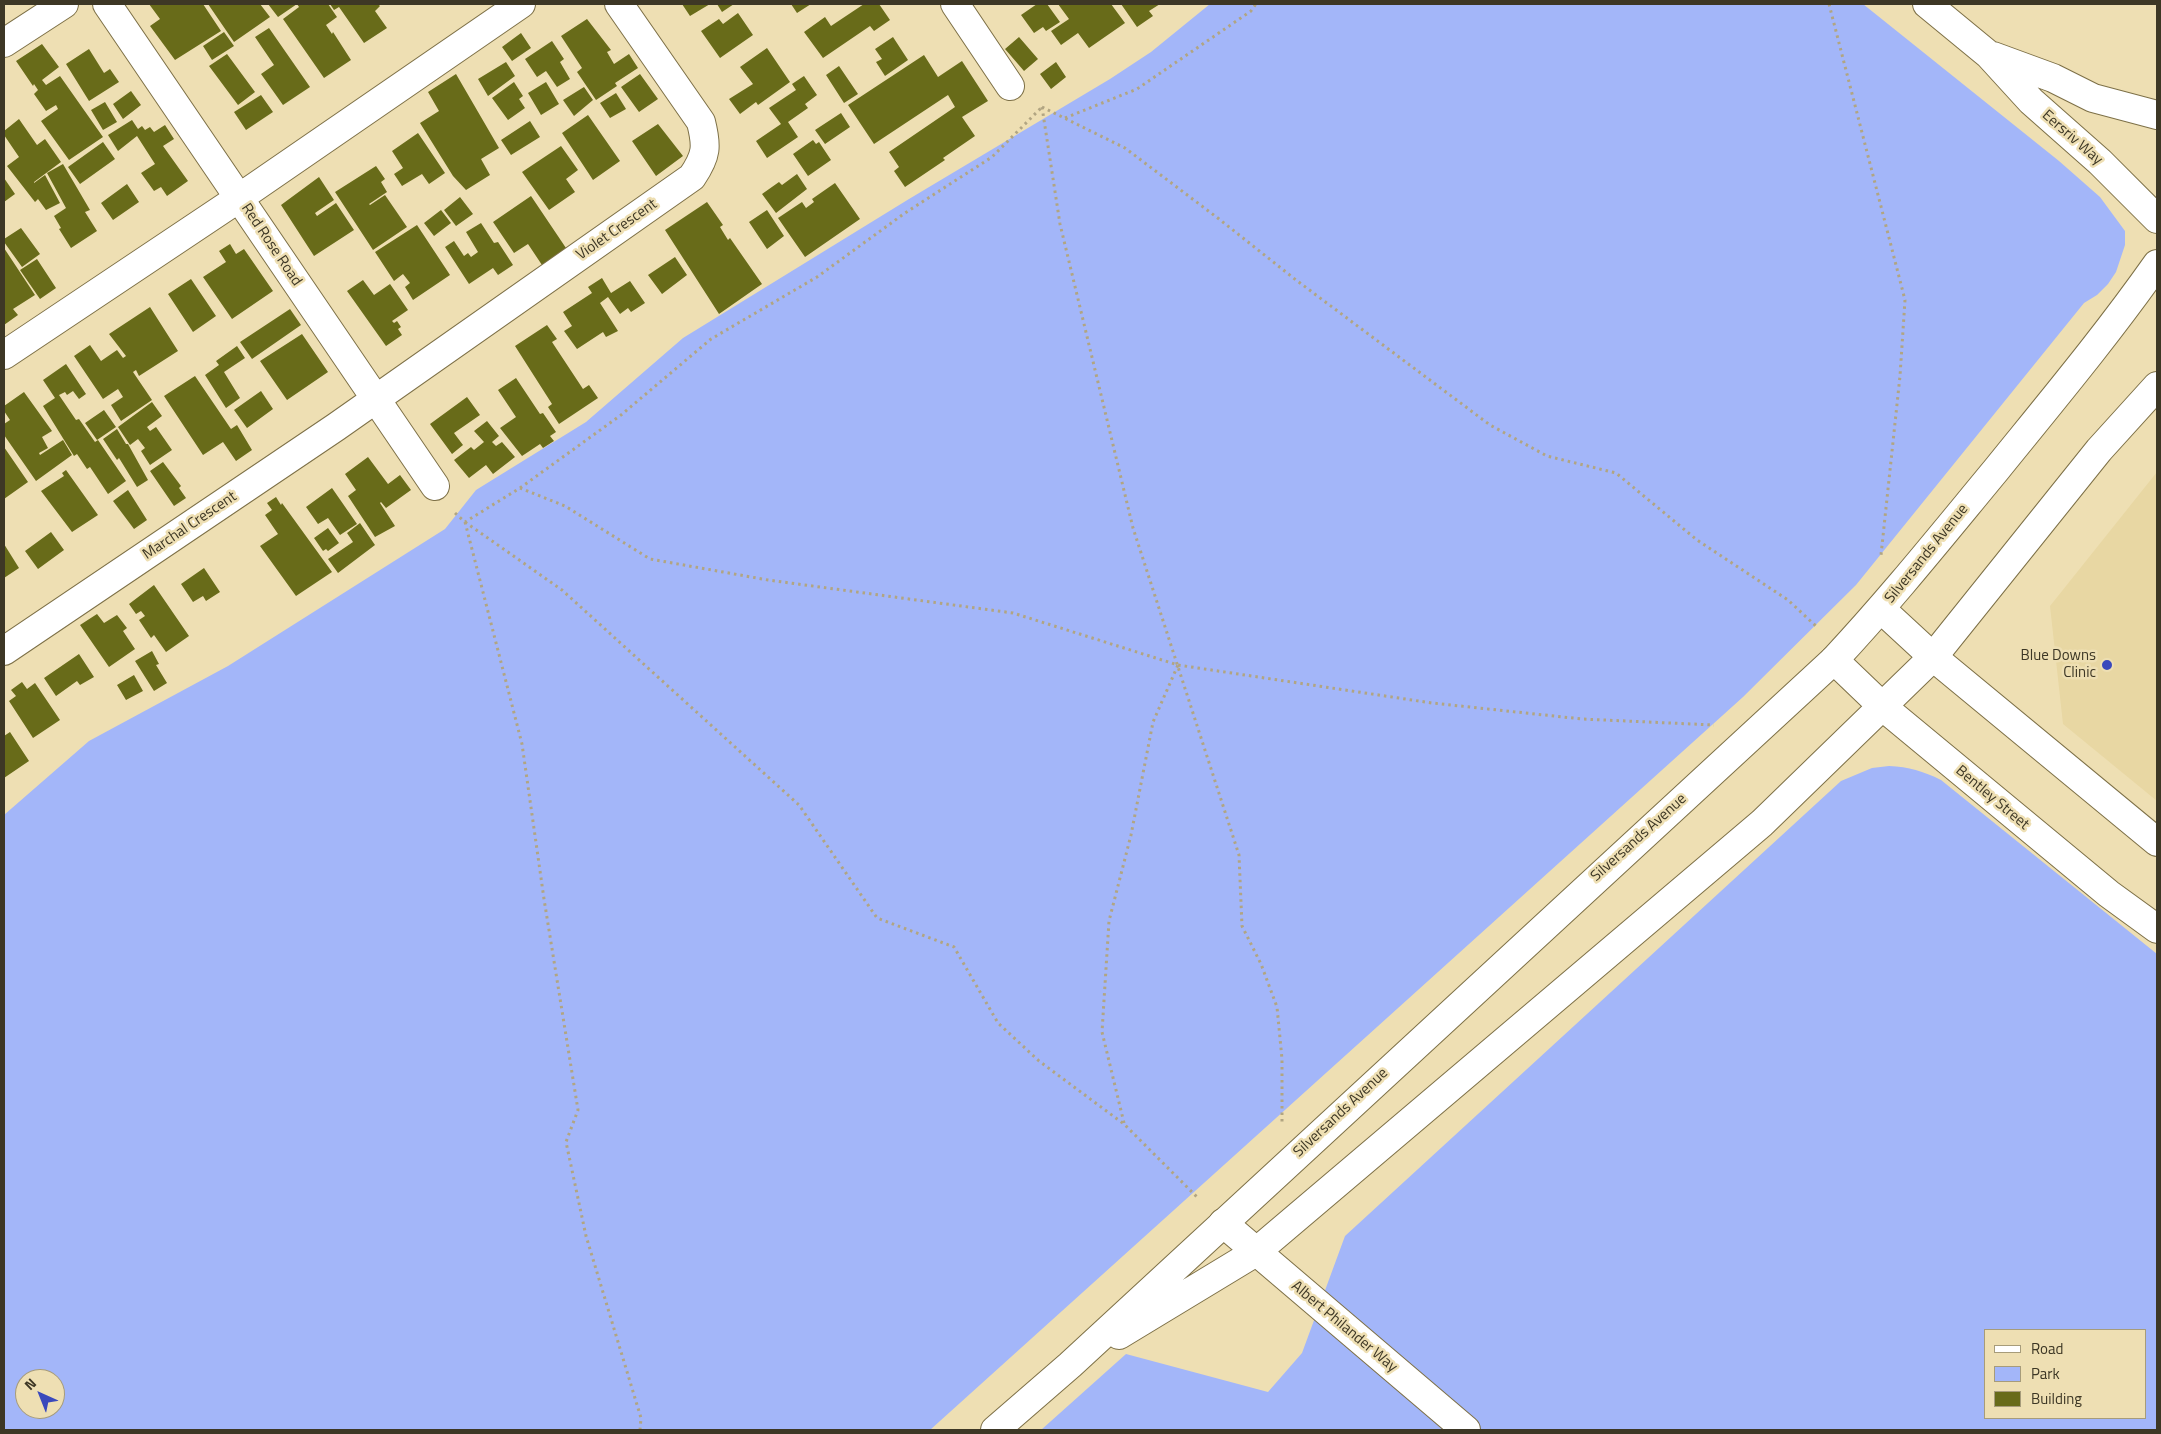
<!DOCTYPE html>
<html>
<head>
<meta charset="utf-8">
<style>
	body { margin:0 }
	#map { position:relative; width:2161px; height:1434px; overflow:hidden; background:#eedfb3; font-family:"Titillium Web",sans-serif }
	canvas { display:block }
	.frame { position:absolute; inset:0; border:5px solid #3d3725; pointer-events:none }
	.legend { position:absolute; left:1984px; top:1329px; width:162px; height:90px; box-sizing:border-box; background:#eedfb3; border:1px solid #a79c7a; margin:0; padding:6px 9px; list-style:none; font-size:15px; color:#3d3725 }
	.legend li { display:flex; align-items:center; gap:10px; height:25px }
	.legend b { width:25px; border:1px solid #a79c7a }
	.north { position:absolute; left:15px; top:1369px; width:50px; height:50px; box-sizing:border-box; background:#eedfb3; border:1px solid #a79c7a; border-radius:50%; rotate:316deg; font-size:14px; font-weight:700; line-height:20px; text-align:center; color:#3d3725 }
	.north::after { content:''; display:block; margin:auto; width:18px; height:22px; background:#3a49bc; clip-path:polygon(50% 0,100% 100%,50% 72%,0 100%) }
</style>
</head>
<body>
<div id="map">
<canvas width="2161" height="1434"></canvas>
<div class="frame"></div>
<ul class="legend">
<li><b style="height:6px;background:#fff"></b>Road</li>
<li><b style="height:14px;background:#a3b6f9"></b>Park</li>
<li><b style="height:14px;background:#686b19"></b>Building</li>
</ul>
<div class="north">N</div>
</div>
<script>
const c = document.querySelector('canvas').getContext('2d');
c.lineJoin = 'round';
function paint(path, color) { c.fillStyle = color; c.fill(path, 'evenodd'); }
function trace(path, color, width, dash) { c.strokeStyle = color; c.lineWidth = width; c.lineCap = dash ? 'butt' : 'round'; c.setLineDash(dash || []); c.stroke(path); }
function drawText(font, color, halo, rows, align = 'center') {
  c.font = font + ' "Titillium Web",sans-serif'; c.lineWidth = 5; c.setLineDash([]); c.textBaseline = 'middle'; c.strokeStyle = halo; c.fillStyle = color; for (const [text, x, y, turn = 0] of rows) {
    c.save(); c.translate(x, y); c.rotate((+turn || 0) * Math.PI / 180); c.textAlign = isNaN(turn) ? turn : align; if (halo) c.strokeText(text, 0, 0); c.fillText(text, 0, 0); c.restore();
  }
}
paint(new Path2D(`
	M2157 472V801L2063 724 2050 606Z`), '#e8d7a3');
paint(new Path2D(`
	M1210 4H1863L2059 161 2100 197 2125 231V245L2116 272 2108 284 2097 295 2084 303 1856 585 1743 697 930 1430H4V815L89 741 228 666 445 529 476 490 586 422 683 338 909 199 1110 79 1151 52ZM25 1379H55V1409H25Z
	M1889 766C1909 767 1923 771 1941 780L2157 954V1430H1041L1126 1354 1268 1392 1302 1353 1345 1236 1841 781 1872 768ZM1985 1330H2145V1418H1985Z`), '#a3b6f9');
paint(new Path2D(`
	M149 4H203L221 31 175 60 150 26 160 19Z
	M208 4H260L270 17 234 42Z
	M268 4H328L337 17 326 25 332 34 333 32 351 60 324 78 283 19 299 7 297 4 278 17Z
	M330 4H378L380 6 375 11 387 28 364 43 339 7 334 10Z
	M682 4H710L690 16Z
	M717 4H734L722 12Z
	M791 4H811L797 13Z
	M864 4H879L890 20 874 31 870 26 823 58 804 32 825 17 831 26Z
	M1037 4H1047L1060 22 1046 31 1043 27 1034 33 1021 15Z
	M1058 4H1111L1125 23 1089 48 1078 33 1061 45 1051 31 1069 19Z
	M1121 4H1160L1149 11 1153 16 1137 27Z
	M738 13 753 35 720 58 701 31 719 19 723 24Z
	M587 19 611 50 607 52 614 64 629 54 638 68 615 83 617 86 596 100 577 72 582 68 561 36Z
	M269 28 310 87 283 105 261 74 274 65 255 37Z
	M224 32 234 46 212 60 203 46Z
	M521 33 531 48 512 61 502 47Z
	M893 37 908 60 885 76 876 62 882 59 875 49Z
	M1019 37 1038 59 1024 71 1005 49Z
	M552 41 564 59 560 62 570 79 557 87 546 71 537 77 525 59Z
	M42 44 59 67 42 80 46 85 60 76 103 137 69 160 41 121 58 109 56 105 46 111 34 94 38 90 34 84 33 86 16 61Z
	M767 48 790 82 758 105 756 102 740 114 729 99 753 84 740 67Z
	M89 49 104 73 110 69 119 82 89 101 66 64Z
	M227 54 255 92 238 105 209 66Z
	M924 55 938 77 962 61 988 101 962 117 975 136 943 158 945 160 905 187 894 171 899 167 889 152 955 107 948 95 874 144 848 105Z
	M506 62 515 76 488 96 478 79Z
	M1056 62 1066 77 1051 89 1040 74Z
	M839 66 858 94 844 103 826 75Z
	M456 74 499 148 481 159 490 175 466 190 453 176 420 123 439 111 428 92Z
	M640 74 658 99 639 112 621 87Z
	M804 76 817 95 805 104 808 108 788 122 798 137 767 158 756 141 781 124 769 108 796 90 792 84Z
	M514 82 523 96 519 99 525 108 508 120 492 98Z
	M546 82 559 104 541 115 528 93Z
	M584 87 593 100 574 116 563 100Z
	M131 91 141 105 123 119 113 104Z
	M616 93 626 109 610 118 600 103Z
	M261 95 273 112 246 130 234 112Z
	M105 102 117 122 103 130 91 110Z
	M841 113 850 127 825 144 815 130Z
	M588 115 620 161 593 180 562 133Z
	M19 119 37 145 45 139 61 162 34 182V183L45 175 60 203 46 210 38 199 35 202 7 166 19 157 4 135V131Z
	M132 120 138 129 142 126 145 130 150 127 154 132 165 125 174 139 163 146 188 181 167 196 161 187 154 191 141 173 155 164 137 136 118 151 108 135Z
	M530 121 540 137 511 155 501 140Z
	M658 124 683 156 656 176 632 141Z
	M418 133 445 173 429 184 422 174 402 186 394 174 403 168 392 151Z
	M813 140 816 144 819 142 831 160 808 176 793 154Z
	M103 142 115 159 80 184 68 167Z
	M561 146 578 170 566 179 575 192 549 210 522 172Z
	M63 164 90 210 85 212 97 231 71 248 59 229 61 228 54 216 66 208 47 173Z
	M376 166 385 179 381 182 387 192 369 204 370 205 385 195 407 227 373 250 335 192Z
	M797 174 807 189 776 213 762 194 779 182 782 185Z
	M319 177 334 200 315 213 317 216 336 203 354 230 314 256 281 205Z
	M4 178 15 194 4 202Z
	M835 183 860 219 805 257 778 218 802 202 806 208 814 202 812 199Z
	M127 184 139 202 113 220 101 203Z
	M531 196 566 248 542 265 528 244 514 253 493 222Z
	M460 197 473 214 456 226 444 210Z
	M707 202 723 225 720 227 728 240 730 238 762 284 719 314 665 230Z
	M441 210 451 223 434 236 424 223Z
	M767 210 784 236 767 249 749 222Z
	M481 223 494 243 498 242 513 265 498 275 493 268 469 284 445 247 454 241 464 256 468 253 471 257 478 252 466 232Z
	M417 225 450 275 413 300 405 287 410 283 403 274 394 281 375 252Z
	M21 228 40 254 22 267 4 242V239Z
	M230 244 236 254 244 249 273 291 232 319 203 277 226 262 219 251Z
	M4 248 35 295 13 309 18 315 4 325Z
	M675 257 687 275 662 294 648 275Z
	M37 259 56 288 40 299 20 270Z
	M602 278 611 293 630 281 645 303 631 312 628 308 620 314 608 297 600 303 618 331 606 337 603 332 577 349 564 331 572 326 563 312 592 293 588 287Z
	M191 279 216 316 193 332 168 294Z
	M363 280 374 295 390 284 408 310 392 321 394 323 397 321 401 327 398 329 402 335 386 346 347 291Z
	M150 307 178 351 139 376 136 370 133 372 152 400 121 421 111 405 123 397 118 389 103 399 74 356 90 345 101 361 117 350 123 358 126 356 109 334Z
	M290 309 301 325 252 359 240 342Z
	M547 325 557 339 552 342 583 389 589 385 598 398 559 424 548 407 552 404 515 346Z
	M302 334 328 372 287 400 260 361Z
	M237 346 245 358 224 372 240 398 226 408 205 375 219 365 216 361Z
	M66 364 86 394 79 399 73 391 67 395 65 392 59 395 76 420 79 419 95 442 98 440 126 481 108 494 90 467 87 469 77 454 74 456 43 406 55 398 43 380Z
	M195 376 231 429 237 425 252 450 236 461 223 442 203 455 164 396Z
	M516 378 540 414 543 413 556 432 550 436 554 441 543 448 540 444 522 456 500 428 516 417 498 390Z
	M261 391 273 409 247 428 234 410Z
	M24 392 52 431 42 437 48 448 39 453 40 455 63 440 72 455 36 481 4 435V424L10 420 4 411V406Z
	M467 397 480 415 454 433 463 445 452 454 430 424Z
	M152 402 162 416 147 427 150 431 156 427 172 450 150 465 141 451 145 448 138 439 130 445 118 427Z
	M104 410 116 427 97 440 85 423Z
	M487 421 499 436 492 442 496 446 502 442 515 457 493 474 486 465 469 478 454 460 471 447 474 450 484 442 474 431Z
	M117 429 126 444H128L148 480 137 487 119 458 117 460 103 439Z
	M4 447 28 482 4 499Z
	M368 457 388 484 400 475 411 490 386 508 381 502 380 503 395 526 375 537 348 496 356 490 345 474Z
	M163 462 181 486 179 488 186 498 174 506 150 471Z
	M66 470 98 515 72 532 41 491 64 476 62 473Z
	M332 488 357 524 340 535 328 518 318 524 306 507Z
	M128 490 147 520 134 529 113 501Z
	M276 497 281 505 282 503 332 572 296 596 260 546 278 534 265 515 272 510 267 503Z
	M360 523 375 545 338 573 328 559 353 542 347 533Z
	M328 528 339 543 328 551 326 549 323 551 314 538Z
	M51 532 64 550 38 569 25 551Z
	M4 544 19 568 4 578Z
	M204 568 220 592 206 601 203 596 193 602 181 584Z
	M154 585 189 636 166 652 154 635 151 638 139 620 145 616 141 611 136 614 129 604Z
	M97 614 104 623 117 615 127 628 123 631 135 649 109 667 80 625Z
	M152 651 159 664 156 665 167 683 154 691 135 661Z
	M79 654 94 677 80 685 77 681 56 696 44 678Z
	M134 675 143 691 126 700 117 685Z
	M22 682 27 689 35 683 60 720 33 738 9 701 16 696 11 690Z
	M10 732 29 761 4 778V736Z`), '#686b19');
const minor = new Path2D(`
	M107 4 435 486
	M955 4 1010 86
	M4 43 64 4
	M4 355 239 198 521 4
	M1881 609 1933 657 2157 842
	M4 651 336 427 692 177C707 155 707 146 701 122L619 4
	M1834 660 1883 707 2109 894 2157 929
	M1223 1223 1466 1430`);
const tertiary = new Path2D(`
	M1119 1335 1256 1252 1762 823 1933 657 2099 450 2157 386
	M995 1430 1070 1365 1834 660C1891 599 1943 534 1996 470 2051 402 2107 335 2157 264`);
const secondary = new Path2D(`
	M1927 4 1989 55 2031 101 2100 162 2157 219
	M1993 56 2053 78 2093 98 2157 115`);
trace(minor, '#7d7047', 30);
trace(tertiary, '#7d7047', 30);
trace(secondary, '#7d7047', 30);
trace(new Path2D(`
	M1829 4 1905 300 1900 376 1881 555
	M1042 107 1060 224 1133 528 1239 855 1242 926 1261 964 1277 1007 1282 1059V1122
	M1042 107 1125 148 1219 219 1296 280 1490 425 1547 456 1616 473 1697 540 1788 600 1818 628
	M1065 118 1137 89 1251 11 1256 4
	M520 488 621 415 711 339 817 277 905 213 992 157 1042 107
	M455 513 465 522 520 488 565 506 650 559 768 580 1013 613 1178 665 1432 703 1582 719 1714 725
	M465 522 562 590 799 805 877 918 954 947 998 1023 1039 1061 1124 1124 1199 1199
	M465 522 522 744 544 899 578 1110 566 1142 586 1236 641 1418 640 1430
	M1124 1123 1102 1032 1109 921 1131 835 1153 722 1178 665`), '#b1a582', 3, [2.5, 4]);
trace(minor, '#fff', 28);
trace(tertiary, '#fff', 28);
trace(secondary, '#fff', 28);
for (const [x, y, r, color] of [
	[2107,665,6,"#3a49bc"]
]) { const dot = new Path2D(); dot.arc(x, y, r, 0, 2 * Math.PI); c.fillStyle = color; c.fill(dot); trace(dot, '#eedfb3', 2); }
drawText('15px', '#3d3725', '#eedfb3', [
	["Eersriv Way",2072,138,41],
	["Violet Crescent",617,230,-35],
	["Red Rose Road",271,245,56],
	["Marchal Crescent",190,526,-34],
	["Silversands Avenue",1927,554,-51],
	["Bentley Street",1992,798,40],
	["Silversands Avenue",1639,838,-42],
	["Silversands Avenue",1341,1113,-43],
	["Albert Philander Way",1344,1327,40]
]);
drawText('15px', '#3d3725', '#eedfb3', [
	["Blue Downs",2096,656],
	["Clinic",2096,673]
], 'right');
</script>
</body>
</html>
